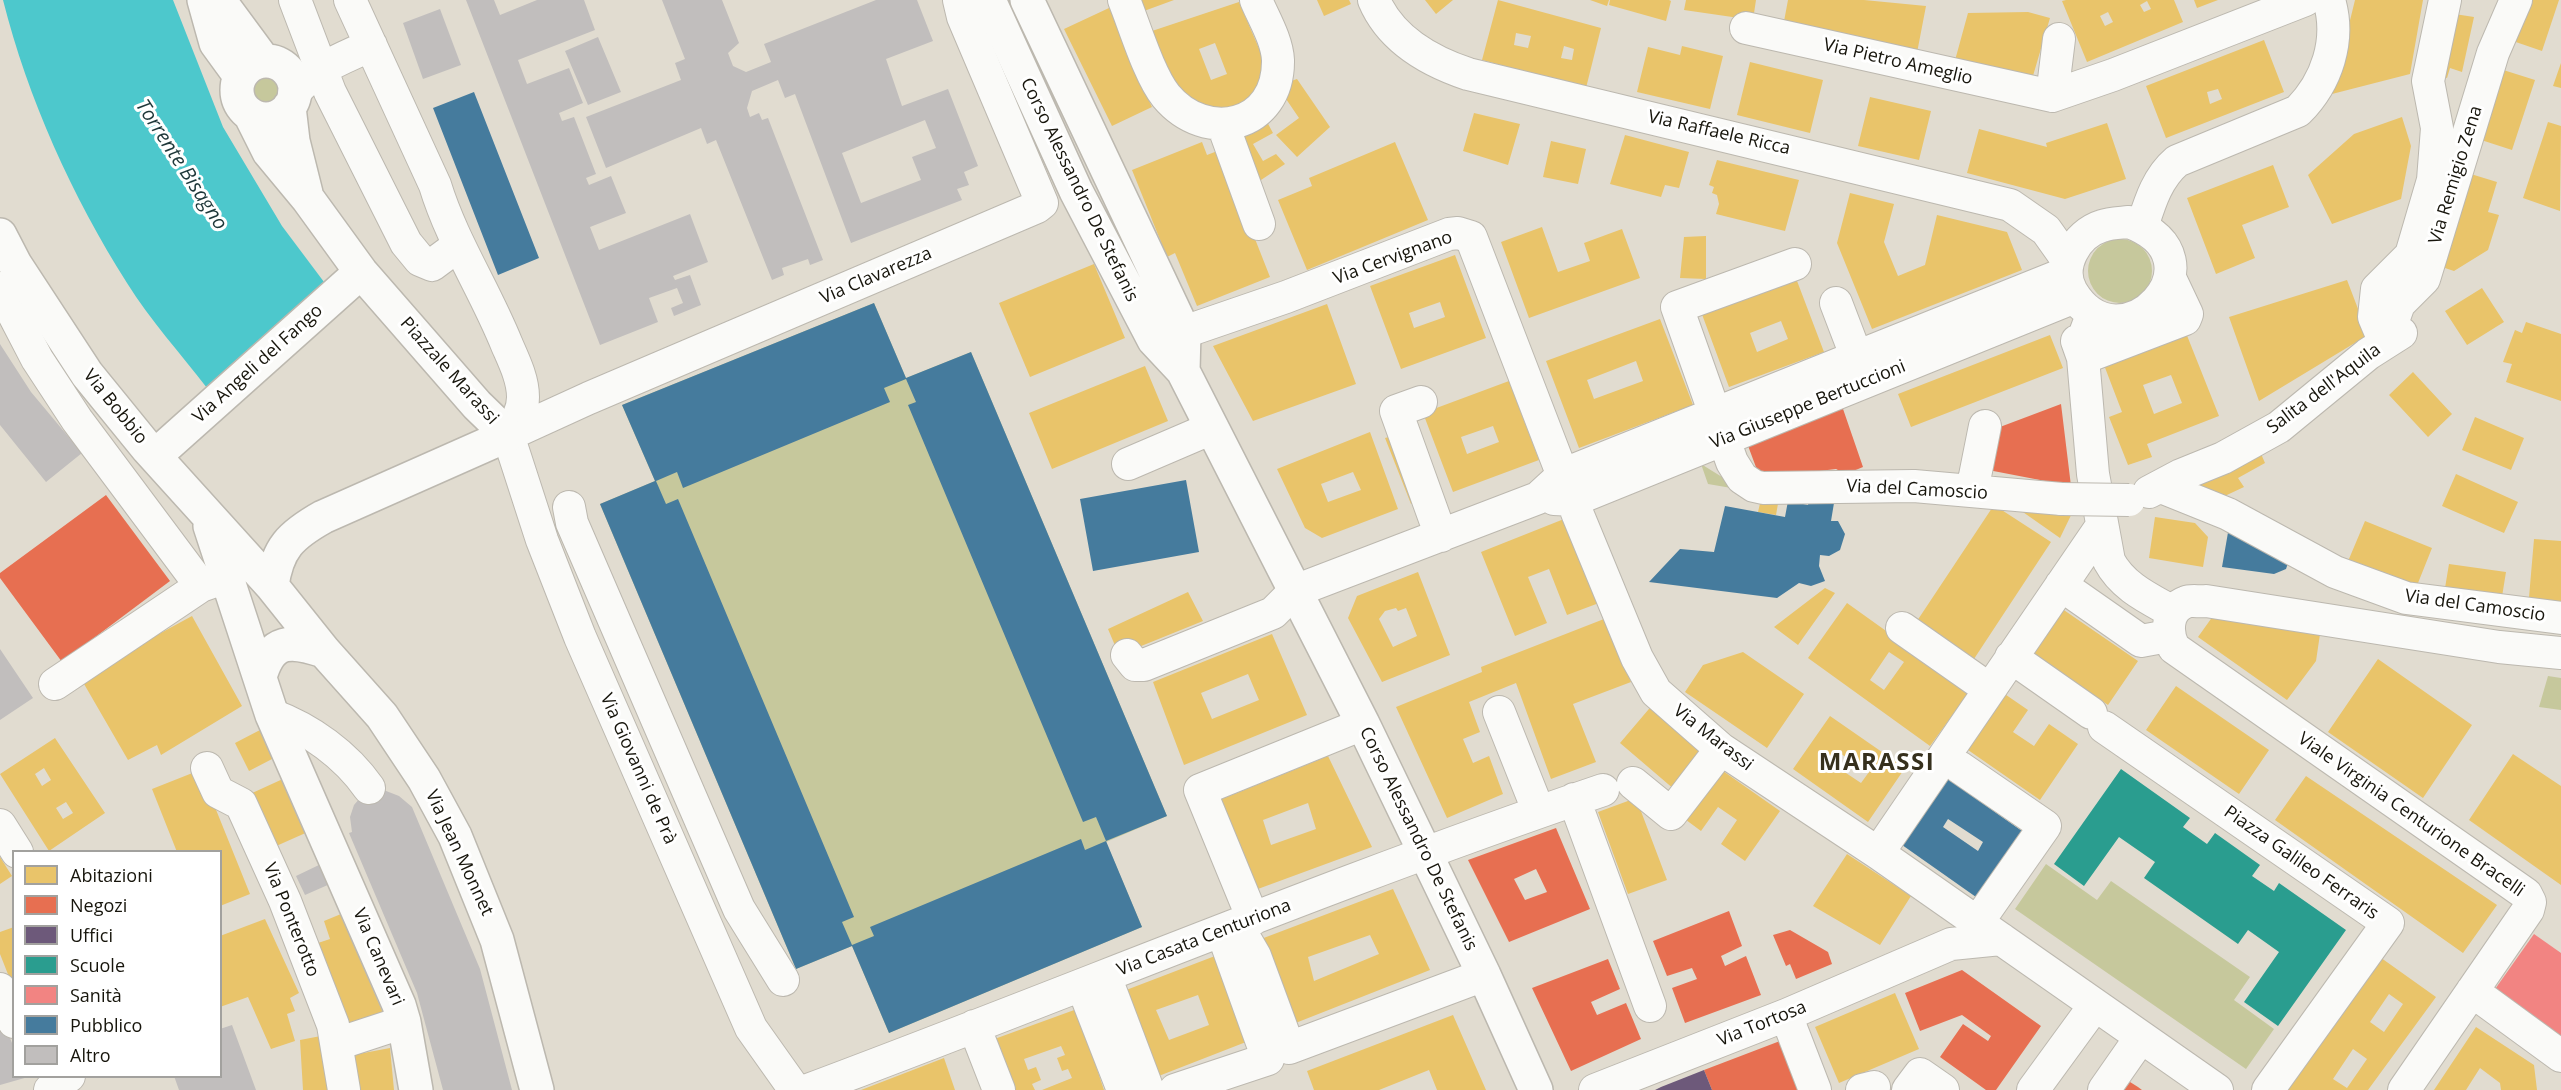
<!DOCTYPE html>
<html>
<head>
<meta charset="utf-8">
<style>
	body { margin:0 }
	#map { position:relative; width:2561px; height:1090px; overflow:hidden; background:#e1dcd0; font-family:"Open Sans",sans-serif }
	canvas { display:block }
	.legend { position:absolute; left:12px; top:850px; width:210px; height:228px; box-sizing:border-box; background:#fff; border:2px solid #a2a19e; margin:0; padding:8px 10px; list-style:none; font-size:18px; color:#17150c }
	.legend li { display:flex; align-items:center; gap:12px; height:30px }
	.legend b { width:30px; border:2px solid #a2a19e }
</style>
</head>
<body>
<div id="map">
<canvas width="2561" height="1090"></canvas>
<ul class="legend">
<li><b style="height:16px;background:#e9c46a"></b>Abitazioni</li>
<li><b style="height:16px;background:#e76f51"></b>Negozi</li>
<li><b style="height:16px;background:#6d597a"></b>Uffici</li>
<li><b style="height:16px;background:#2a9d8f"></b>Scuole</li>
<li><b style="height:16px;background:#f28482"></b>Sanità</li>
<li><b style="height:16px;background:#457b9d"></b>Pubblico</li>
<li><b style="height:16px;background:#c1bebd"></b>Altro</li>
</ul>
</div>
<script>
const c = document.querySelector('canvas').getContext('2d');
c.lineJoin = 'round';
function paint(path, color) { c.fillStyle = color; c.fill(path, 'evenodd'); }
function trace(path, color, width, dash) { c.strokeStyle = color; c.lineWidth = width; c.lineCap = dash ? 'butt' : 'round'; c.setLineDash(dash || []); c.stroke(path); }
function drawText(font, color, halo, rows, align = 'center') {
  c.font = font + ' "Open Sans",sans-serif'; c.lineWidth = 6; c.setLineDash([]); c.textBaseline = 'middle'; c.strokeStyle = halo; c.fillStyle = color; for (const [text, x, y, turn = 0] of rows) {
    c.save(); c.translate(x, y); c.rotate((+turn || 0) * Math.PI / 180); c.textAlign = isNaN(turn) ? turn : align; if (halo) c.strokeText(text, 0, 0); c.fillText(text, 0, 0); c.restore();
  }
}
paint(new Path2D(`
	M251 91a14 14 0 1 1 28 0a14 14 0 1 1-28 0Z
	M2088 271a32 32 0 1 1 64 0a32 32 0 1 1-64 0Z
	M874 303 906 378 971 352 1167 816 1106 842 1142 927 889 1033 852 946 796 969 600 504 655 481 622 405Z
	M1701 464 1743 490 1708 484Z
	M2548 676 2561 678V710L2539 707Z
	M2046 864 2097 900 2111 881 2250 977 2234 1000 2274 1029 2246 1069 2015 909Z`), '#c6c89c');
paint(new Path2D(`
	M3 0H173L223 127 282 226 324 282 207 388C181 354 150 320 127 283 72 196 28 99 3 0Z`), '#4dc8cc');
paint(new Path2D(`
	M1140 0H1174L1144 11Z
	M1317 0H1349L1351 4 1324 16Z
	M1425 0H1453L1436 14Z
	M1498 0 1601 28 1586 88 1482 60ZM1516 33 1531 36 1528 48 1514 45ZM1564 46 1574 49 1572 60 1561 58Z
	M1590 0H1609L1607 6Z
	M1610 0H1669L1671 1 1666 21 1609 5Z
	M1686 0H1756L1753 20 1684 10Z
	M1788 0H1864L1926 6 1916 58 1782 32Z
	M2066 0H2174L2183 22 2087 62 2062 1ZM2147 1 2151 9 2144 12 2140 5ZM2108 12 2113 22 2105 26 2100 16Z
	M2194 0H2218L2197 8Z
	M2355 0H2423L2410 74 2332 94Z
	M2524 0H2559L2542 51 2510 40Z
	M1239 2 1261 53V72L1257 87 1249 101 1235 110 1196 106 1170 85 1149 32ZM1215 43 1227 74 1211 80 1199 49Z
	M1109 8 1130 51 1126 53 1152 107 1112 126 1064 29Z
	M2028 12 2050 18 2030 86 1954 64 1968 13Z
	M2448 13 2474 17 2462 72 2450 68 2447 78 2433 74Z
	M2264 40 2284 92 2166 138 2146 86ZM2218 89 2222 99 2210 104 2207 92Z
	M1682 46 1723 56 1710 109 1637 92 1648 47 1680 55Z
	M1750 62 1823 80 1810 133 1737 115Z
	M2561 63V88L2553 86Z
	M2497 68 2535 80 2512 150 2475 138Z
	M1297 79 1330 127 1297 157 1276 135 1299 118 1284 96 1288 82Z
	M1870 97 1931 111 1919 160 1858 146Z
	M1474 113 1520 124 1508 165 1463 151Z
	M2402 117 2411 146 2401 199 2332 224 2308 175 2354 134Z
	M1266 120 1273 133 1253 144 1263 161 1276 154 1285 164 1258 182 1235 136Z
	M2548 122 2561 126 2560 211 2523 198Z
	M2107 123 2126 179 2065 199 1967 173 1979 129 2047 147 2046 143Z
	M1625 135 1689 152 1679 188 1665 185 1661 197 1610 184Z
	M1551 141 1586 149 1578 184 1543 177Z
	M1202 142 1207 155 1220 150 1270 277 1197 306 1175 253 1167 257 1132 170Z
	M1395 142 1428 220 1307 270 1278 200 1312 186 1309 178Z
	M1717 160 1799 180 1785 231 1716 214 1719 204 1717 195 1712 193 1714 187 1709 185Z
	M2273 165 2289 207 2242 225 2255 258 2216 274 2187 198Z
	M2461 171 2497 182 2488 212 2499 215 2488 250 2454 271 2433 264Z
	M1850 193 1894 204 1884 242 1898 276 1925 265 1937 215 2007 232 2022 270 1872 329 1837 243Z
	M1542 227 1558 272 1590 261 1584 243 1622 229 1640 278 1529 318 1501 242Z
	M1706 236V279L1680 278 1684 237Z
	M1455 255 1486 338 1401 369 1370 286ZM1440 302 1445 317 1414 328 1409 313Z
	M1094 264 1125 338 1030 377 999 303Z
	M1794 273 1824 352 1729 387 1700 309ZM1781 321 1788 339 1757 352 1750 333Z
	M2347 280 2368 335 2259 401 2229 317Z
	M2482 288 2504 322 2467 345 2445 311Z
	M1327 304 1356 384 1253 421 1213 346Z
	M1660 319 1693 405 1579 448 1546 361ZM1636 361 1643 381 1594 399 1587 380Z
	M2526 322 2561 334V401L2506 382 2512 364 2503 362 2515 330 2522 333Z
	M2186 333 2219 416 2147 444 2152 457 2128 465 2109 417 2122 412 2104 365ZM2171 375 2182 403 2154 414 2143 385Z
	M2050 335 2063 368 1911 427 1898 394Z
	M1145 366 1168 421 1052 469 1029 413Z
	M2413 372 2452 414 2428 437 2389 395Z
	M1509 381 1539 460 1453 492 1423 413ZM1493 426 1499 442 1467 454 1461 437Z
	M2475 417 2524 438 2511 470 2462 450Z
	M1370 432 1398 509 1322 538 1305 528 1277 469ZM1353 472 1361 490 1328 502 1321 484Z
	M1400 434 1422 500 1411 504 1385 438Z
	M2258 447 2265 463 2238 478 2244 487 2214 501 2199 495 2192 479Z
	M2456 474 2518 502 2504 533 2442 506Z
	M1762 495 1779 498 1776 515 1758 512Z
	M2010 503 2075 507 2060 538Z
	M1994 505 2051 542 1970 665 1913 627Z
	M2155 517 2195 523 2208 537 2203 567 2149 558Z
	M1564 519 1599 603 1567 615 1549 569 1528 577 1547 623 1515 636 1481 552Z
	M2365 521 2432 548 2414 593 2346 566Z
	M2534 539 2561 541V612L2528 609Z
	M2449 564 2506 572 2500 609 2443 600Z
	M1418 572 1450 655 1382 682 1348 618 1357 596ZM1396 608 1398 611 1406 608 1417 636 1393 647 1379 619 1385 611Z
	M1825 588 1835 593 1798 645 1774 627Z
	M1188 592 1203 621 1119 655 1108 629Z
	M1847 603 1970 691 1930 746 1808 658ZM1889 652 1904 662 1884 690 1870 680Z
	M2055 604 2138 661 2108 705 2024 648Z
	M192 616 242 706 161 755 157 745 128 760 80 677Z
	M2213 616 2320 634 2316 661 2287 700 2198 637Z
	M1604 619 1631 682 1573 704 1596 762 1551 779 1516 683 1469 702 1480 732 1463 739 1473 763 1489 756 1503 794 1447 818 1396 707 1482 672 1481 667Z
	M1272 634 1307 715 1184 765 1153 682ZM1248 674 1259 700 1212 719 1201 693Z
	M1743 652 1804 694 1767 748 1685 692 1703 665Z
	M2378 659 2472 725 2423 798 2328 732Z
	M2176 686 2269 750 2239 794 2146 730Z
	M1996 688 2028 710 2013 732 2034 746 2049 724 2078 744 2040 800 1958 743Z
	M1654 703 1709 750 1675 790 1620 743Z
	M1830 716 1905 768 1868 822 1793 769ZM1838 752 1869 772 1861 783 1831 763Z
	M260 730 274 758 249 771 235 743Z
	M55 738 105 813 49 851 0 774ZM44 768 51 780 42 786 35 774ZM66 802 73 813 63 819 56 808Z
	M2513 754 2561 786V885L2469 820Z
	M1328 756 1372 847 1247 893 1212 803ZM1308 803 1316 829 1271 845 1263 820Z
	M1713 764 1780 811 1745 861 1721 844 1737 820 1718 807 1701 831 1678 814Z
	M200 770 250 894 220 906V852H177L152 789Z
	M2306 776 2497 905 2463 953 2275 820Z
	M285 778 310 831 274 847 250 794Z
	M1636 798 1667 880 1628 894 1598 812Z
	M1847 854 1911 896 1880 945 1813 906Z
	M0 857 12 876 0 884Z
	M1393 889 1430 970 1293 1024 1261 939ZM1370 935 1379 954 1314 981 1308 957Z
	M341 914 386 1020 348 1035 315 944 330 939 324 921Z
	M265 919 299 993 290 998 295 1011 287 1014 295 1041 271 1049 248 997 220 1007V936Z
	M14 927 13 987 0 954V932Z
	M2377 955 2436 997 2368 1090H2279ZM2389 994 2403 1004 2384 1032 2370 1022ZM2353 1049 2367 1059 2347 1088 2333 1079Z
	M1215 956 1246 1042 1151 1079 1121 992ZM1198 995 1209 1025 1169 1040 1156 1010Z
	M1895 993 1919 1049 1839 1083 1815 1027Z
	M1077 1009 1104 1090H1042L1072 1078 1068 1069 1062 1071 1057 1058 1065 1055 1061 1046 1024 1059 1028 1070 1036 1067 1041 1080 1032 1084 1035 1090H1006L989 1041Z
	M1453 1015 1486 1090H1437L1429 1070 1379 1090H1314L1307 1071Z
	M2476 1027 2534 1065 2537 1090H2501L2500 1083 2480 1068 2466 1090H2434Z
	M326 1035 336 1090H303L300 1040Z
	M390 1048 394 1090H358L353 1055Z
	M944 1058 955 1090H861Z`), '#e9c46a');
paint(new Path2D(`
	M2061 404 2071 486 1983 469 1992 430Z
	M1842 406 1863 467 1846 474 1836 469 1760 478 1747 443Z
	M106 495 170 581 62 662 0 578V573Z
	M1556 828 1590 909 1509 942 1468 860ZM1536 869 1547 892 1525 900 1514 879Z
	M1729 911 1742 946 1721 956 1725 966 1746 956 1761 995 1685 1023 1672 988 1697 979 1692 968 1667 976 1653 941Z
	M1790 930 1828 952 1832 964 1796 979 1790 964 1786 966 1773 935Z
	M1608 959 1620 989 1591 1002 1597 1015 1626 1003 1641 1039 1571 1071 1532 988Z
	M1962 970 2041 1026 1996 1090H1986L1940 1057 1963 1024 1988 1041 1991 1036 1962 1015 1920 1031 1905 993Z
	M1780 1041 1800 1090H1712L1704 1070Z
	M2130 1082 2138 1087 2142 1090H2124Z`), '#e76f51');
paint(new Path2D(`
	M1704 1070 1712 1090H1655L1661 1087Z`), '#6d597a');
paint(new Path2D(`
	M2121 769 2190 818 2183 827 2207 844 2215 833 2260 865 2252 876 2274 891 2279 883 2346 930 2278 1026 2244 1002 2279 952 2248 930 2238 944 2144 878 2155 862 2119 837 2084 886 2054 864Z`), '#2a9d8f');
paint(new Path2D(`
	M2534 934 2561 953V1040L2493 992Z`), '#f28482');
paint(new Path2D(`
	M474 92 539 258 498 275 433 108Z
	M874 303 906 378 971 352 1167 816 1106 841 1096 817 1083 822 908 405 916 402 906 379 884 388 890 402 683 488 677 472 656 481 666 504 678 499 854 917 842 922 852 945 874 936 870 927 1081 839 1085 850 1106 841 1142 927 889 1033 852 946 796 969 600 504 655 481 622 405Z
	M1186 480 1199 552 1093 571 1080 499Z
	M1810 497 1834 503 1831 521H1838L1845 534 1840 550 1829 556 1820 555 1819 566 1825 581 1811 586 1799 583 1777 598 1649 582 1680 549 1714 552 1725 506 1785 517 1788 501 1808 505Z
	M2230 521 2288 563 2286 569 2274 574 2222 567Z
	M1941 774 2022 831 1976 897 1895 840ZM1948 819 1983 842 1978 851 1943 827Z`), '#457b9d');
paint(new Path2D(`
	M466 0H494L500 15 537 0H584L595 30 518 60 527 84 569 68 583 103 559 113 562 121 574 117 596 174 586 178 589 185 611 176 626 213 590 227 599 250 690 214 708 262 673 276 675 280 690 275 701 305 674 316 671 308 683 303 677 288 649 298 658 322 600 345Z
	M662 0H722L739 43 728 53 733 66 746 72 771 62 764 44 876 0H917L933 41 886 59 902 106 948 89 978 166 964 172 969 185 957 189 962 200 851 243 795 94 785 98 778 80 752 91 747 108 750 117 759 113 762 120 768 118 823 260 810 265 808 259 782 268 784 275 772 280 716 140 707 144 701 128 606 168 586 117 681 80 675 63 685 59ZM925 120 936 148 912 157 921 180 861 203 842 153Z
	M440 9 461 65 423 79 403 23Z
	M598 37 621 92 588 105 565 51Z
	M0 344 31 392 82 453 46 482 0 425Z
	M0 649 33 698 0 720Z
	M381 789 399 796 412 807 480 969 512 1090H443L417 993 349 833 352 832 350 817 354 805 360 798Z
	M321 864 330 884 305 895 296 876Z
	M0 1013 14 1048V1076L28 1077 0 1085Z
	M232 1025 256 1090H179L174 1076H220V1029Z`), '#c1bebd');
const minor = new Path2D(`
	M295 0 330 92 406 243 420 260 432 265 459 245
	M350 0 435 185C452 241 485 290 507 345 514 361 523 379 523 397 523 412 515 423 508 435
	M1124 0C1135 27 1149 75 1166 96 1206 144 1279 128 1278 60 1277 40 1264 19 1256 0
	M1374 0C1391 40 1429 61 1468 74L2010 205 2046 230 2068 261
	M1746 28 2052 96 2113 75 2305 0
	M294 94C313 68 342 59 371 45
	M2052 96 2059 39
	M1223 125 1259 224
	M2129 222C2230 259 2121 373 2072 292 2057 267 2076 234 2102 226 2110 223 2120 223 2129 222Z
	M2142 227C2150 202 2157 178 2177 161L2298 111C2327 82 2341 40 2329 0
	M1795 264 1677 307 1732 462 1742 478 1754 486 1763 488 1914 486 2062 499
	M0 288 37 359 77 420 201 586
	M1836 303 1857 358
	M2092 315 2086 331 2083 358 2093 474 2109 561C2123 587 2148 598 2173 612
	M1184 332 1286 297 1449 234 1458 233 1471 237 1578 515 1637 658 1656 692 1721 749 1878 853 2217 1090
	M2077 341 2083 358 2185 319 2187 314 2170 278
	M2385 343 2399 304 2424 279 2493 53 2516 0
	M2385 343 2374 317 2377 289 2411 255 2433 180 2437 128 2428 81 2445 0
	M1421 402 1396 411 1441 536
	M508 435 589 398 1037 207 1042 203 963 17 959 0
	M508 435 542 540 580 637 751 1028 795 1090
	M1128 464 1212 428
	M2161 487 2228 514 2335 572 2406 598 2561 618
	M1972 491 1985 426
	M2149 492 2181 475 2223 458 2279 427 2368 354 2401 333
	M1554 499 1574 500 2075 297
	M569 507 572 523 739 909 783 980
	M2061 585 2141 641 2168 636
	M1902 628 1989 689
	M1127 655 1135 665H1144L1273 613 1295 591 1538 498 1564 474 2066 273
	M2011 657 2091 713
	M55 684 201 586 221 579
	M1499 712 1538 810
	M272 715C310 729 346 755 369 788
	M2104 727 2388 923 2268 1090
	M1959 767 2045 826 1977 923
	M207 768 218 792 241 804 285 901 333 1025 344 1090
	M1633 783 1671 814 1721 749
	M1574 799 1650 1006
	M0 825 17 852
	M1878 853 2101 527
	M1253 919 1200 790 1363 724
	M1237 925 1255 956 1289 1048 1484 975
	M1105 976 1148 1090
	M1082 985 1123 1090
	M0 989 14 1022
	M2472 991 2561 1056
	M1786 1015 1815 1090
	M974 1026 999 1090
	M337 1044 404 1022
	M50 1090 69 1076
	M808 1090C1073 991 1335 881 1603 790
	M1175 1090 1268 1059 1222 931
	M1595 1090 1786 1015 1951 944 2001 939
	M1862 1090 1874 1087
	M1908 1090 1920 1074 1943 1090
	M2033 1090 2095 1005
	M2104 1090 2141 1037
	M2404 1090 2528 910 2530 902 2526 894 2174 648C2166 633 2166 609 2186 602 2191 600 2200 602 2206 601L2499 647 2561 653`);
const major = new Path2D(`
	M204 0 216 43 240 76
	M219 0 264 61
	M989 0 1076 191 1154 340 1183 371 1363 724 1484 975 1536 1090
	M1027 0 1184 332 1183 371
	M237 90a29 29 0 1 1 58 0a29 29 0 1 1-58 0Z
	M289 107 293 141 306 193
	M250 114 269 152 308 199 361 272 477 405 508 435 323 517C291 535 277 548 272 586
	M0 235 15 264 87 374 148 449 272 586 324 651 382 716 424 779 455 836 497 940 537 1090
	M155 456 361 272
	M210 526 272 715 399 1005 404 1022 416 1090
	M260 677C271 638 291 640 324 651`);
trace(minor, '#bcb8af', 34);
trace(major, '#bcb8af', 36);
trace(minor, '#fafaf8', 32);
trace(major, '#fafaf8', 33);
const minorBridge = new Path2D(`
	M2062 499 2129 500`);
trace(minorBridge, '#bcb8af', 34, []);
trace(minorBridge, '#fafaf8', 32);
drawText('18px', '#17150c', '#fff', [
	["Via Pietro Ameglio",1898,62,13],
	["Via Raffaele Ricca",1719,133,13],
	["Via Remigio Zena",2456,175,-73],
	["Corso Alessandro De Stefanis",1079,190,64],
	["Via Cervignano",1393,258,-20],
	["Via Clavarezza",876,276,-23],
	["Via Angeli del Fango",258,364,-42],
	["Piazzale Marassi",449,371,48],
	["Salita dell'Aquila",2324,389,-37],
	["Via Giuseppe Bertuccioni",1808,405,-22],
	["Via Bobbio",115,407,51],
	["Via del Camoscio",1917,490,3],
	["Via del Camoscio",2475,606,8],
	["Via Marassi",1713,738,38],
	["Via Giovanni de Prà",638,769,66],
	["Viale Virginia Centurione Bracelli",2411,815,35],
	["Corso Alessandro De Stefanis",1418,839,64],
	["Via Jean Monnet",459,853,65],
	["Piazza Galileo Ferraris",2301,863,35],
	["Via Ponterotto",291,920,68],
	["Via Casata Centuriona",1204,938,-21],
	["Via Canevari",378,957,67],
	["Via Tortosa",1762,1024,-22]
]);
drawText('italic 20px', '#1e3739', '#fff', [
	["Torrente Bisagno",181,165,57]
]);
c.letterSpacing = '1.5px';
drawText('bold 24px', '#36301d', '#fff', [
	["MARASSI",1877,763]
]);
c.letterSpacing = '0px';
</script>
</body>
</html>
